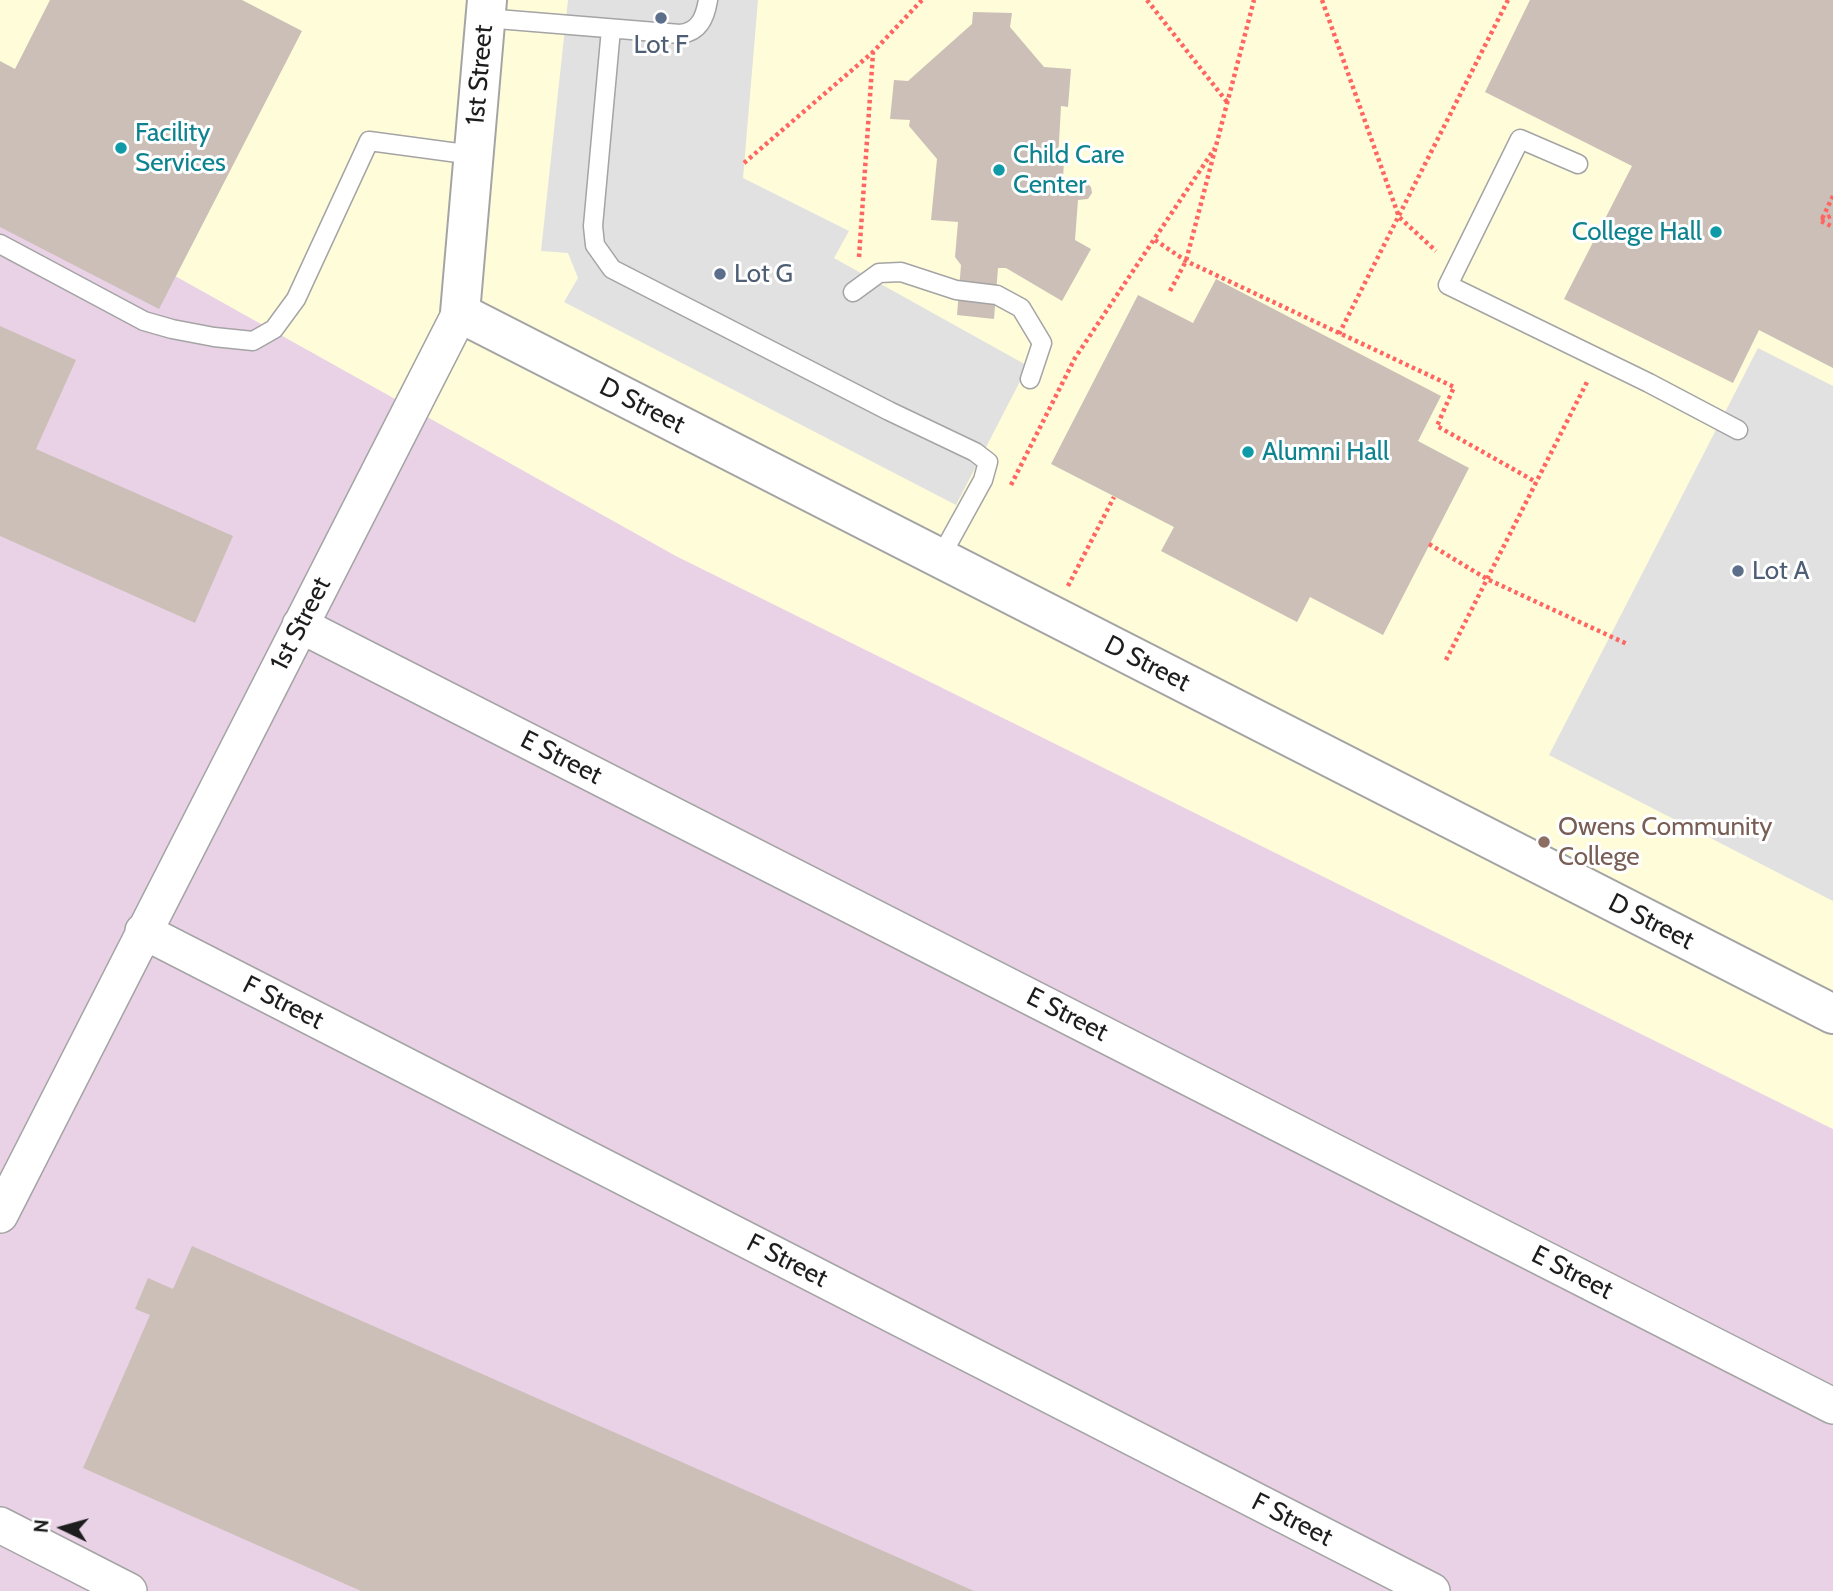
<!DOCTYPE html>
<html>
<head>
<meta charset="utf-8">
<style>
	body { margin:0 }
	#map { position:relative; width:1833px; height:1591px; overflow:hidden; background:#efe9e1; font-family:Cabin,sans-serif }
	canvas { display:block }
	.north { position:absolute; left:28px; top:1493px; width:70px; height:70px; -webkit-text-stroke:5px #fff; paint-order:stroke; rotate:275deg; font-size:19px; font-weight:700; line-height:28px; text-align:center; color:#1d1d1d }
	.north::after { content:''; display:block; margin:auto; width:24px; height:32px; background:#1d1d1d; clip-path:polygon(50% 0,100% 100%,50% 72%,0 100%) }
</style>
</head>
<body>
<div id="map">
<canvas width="1833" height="1591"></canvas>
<div class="north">N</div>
</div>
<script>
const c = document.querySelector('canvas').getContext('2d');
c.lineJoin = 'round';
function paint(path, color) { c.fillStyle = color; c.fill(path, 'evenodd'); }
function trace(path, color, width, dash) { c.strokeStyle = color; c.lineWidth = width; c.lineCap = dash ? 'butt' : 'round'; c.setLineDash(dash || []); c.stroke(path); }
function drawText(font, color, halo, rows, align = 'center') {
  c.font = font + ' Cabin,sans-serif'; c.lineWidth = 6; c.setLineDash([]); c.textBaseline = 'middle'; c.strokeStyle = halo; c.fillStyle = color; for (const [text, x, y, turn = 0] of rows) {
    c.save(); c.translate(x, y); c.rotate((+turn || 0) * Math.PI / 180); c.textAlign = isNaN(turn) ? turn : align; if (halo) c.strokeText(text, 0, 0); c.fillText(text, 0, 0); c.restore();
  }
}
paint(new Path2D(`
	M0 178 676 556 1833 1129V1591H0Z`), '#e9d2e6');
paint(new Path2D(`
	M0 0H1833V1129L676 556 0 178Z`), '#fffcda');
paint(new Path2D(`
	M568 0H758L743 178 849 231 834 258 1028 366 956 505 564 302 578 278 568 253 541 251Z
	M1758 348 1833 386V901L1549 755Z`), '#e1e1e1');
paint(new Path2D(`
	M50 0H242L302 31 159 309 0 227V61L15 69Z
	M1530 0H1833V368L1759 330 1733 383 1564 299 1632 166 1485 92Z
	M973 12 1012 13 1010 27 1044 67 1071 69 1068 107 1061 106 1058 160H1064L1063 180 1086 182 1091 187 1092 193 1088 199 1078 200 1075 240 1091 249 1062 301 1006 268H998L994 319 957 315 961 265 955 257 958 222 931 220 937 159 909 126 910 120 890 119 894 80 908 81 972 24Z
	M1216 279 1441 396 1418 441 1469 468 1383 635 1310 597 1297 622 1161 551 1174 527 1051 464 1138 295 1193 323Z
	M0 326 76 360 36 449 233 536 195 623 0 536Z
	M192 1246 974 1591H361L83 1468 150 1315 135 1309 148 1278 173 1289Z`), '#cbbfb7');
const service = new Path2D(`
	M485 18 680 34C699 32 705 18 708 0
	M611 29 593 226 595 245 612 269 889 411 975 452 988 462 983 480 940 558
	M1578 164 1520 139 1448 285 1649 383 1738 430
	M0 244 144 321 172 329 214 337 253 341 274 329 296 299 369 141 473 155
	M853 292 879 273 901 272 956 290 997 295 1021 308 1042 343 1030 379`);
const minor = new Path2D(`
	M300 625 1833 1406
	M143 931 1432 1591
	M0 1215 460 313
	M0 1525 129 1591`);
const tertiary = new Path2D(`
	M487 0 460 313 1833 1014`);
trace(service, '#a4a4a4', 21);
trace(minor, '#a4a4a4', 38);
trace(tertiary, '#a4a4a4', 42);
trace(new Path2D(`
	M1147 0 1227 102
	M1322 0 1399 217 1436 251
	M744 163 873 52 922 0
	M1833 196 1821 221 1833 227
	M1821 220 1833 215
	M1155 240 1186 261 1454 387 1437 426 1536 482
	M859 257 873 53
	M1170 291 1186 261 1254 0
	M1339 334 1508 0
	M1011 485 1075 358 1215 148
	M1429 544 1487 579 1627 644
	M1068 586 1114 497
	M1446 660 1588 380`), '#ff6662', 4.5, [3.5, 3.5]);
trace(service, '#fff', 18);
trace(minor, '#fff', 35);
trace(tertiary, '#fff', 38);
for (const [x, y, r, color] of [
	[661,18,7,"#5c6f8a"],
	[121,148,7,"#0f9aa8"],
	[999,170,7,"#0f9aa8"],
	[1716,232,7,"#0f9aa8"],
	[720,274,7,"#5c6f8a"],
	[1248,452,7,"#0f9aa8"],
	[1738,571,7,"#5c6f8a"],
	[1544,842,7,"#8d6e63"]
]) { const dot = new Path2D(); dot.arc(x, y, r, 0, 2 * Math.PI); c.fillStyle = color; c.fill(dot); trace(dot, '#fff', 2.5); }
drawText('26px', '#4e5e75', '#fff', [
	["Lot F",661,45,"center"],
	["Lot G",734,274],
	["Lot A",1752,571]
], 'left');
drawText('26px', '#1d1d1d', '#fff', [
	["1st Street",480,75,-85],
	["D Street",642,406,27],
	["1st Street",301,624,-63],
	["D Street",1147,664,27],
	["E Street",561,758,27],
	["D Street",1651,922,27],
	["F Street",283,1003,27],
	["E Street",1067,1015,27],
	["F Street",787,1261,27],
	["E Street",1572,1273,27],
	["F Street",1292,1520,27]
]);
drawText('26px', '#0d838f', '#fff', [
	["Facility",135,133],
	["Services",135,163],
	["Child Care",1013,155],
	["Center",1013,185],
	["College Hall",1702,232,"right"],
	["Alumni Hall",1262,452]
], 'left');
drawText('26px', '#785e54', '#fff', [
	["Owens Community",1558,827],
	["College",1558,857]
], 'left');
</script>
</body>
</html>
